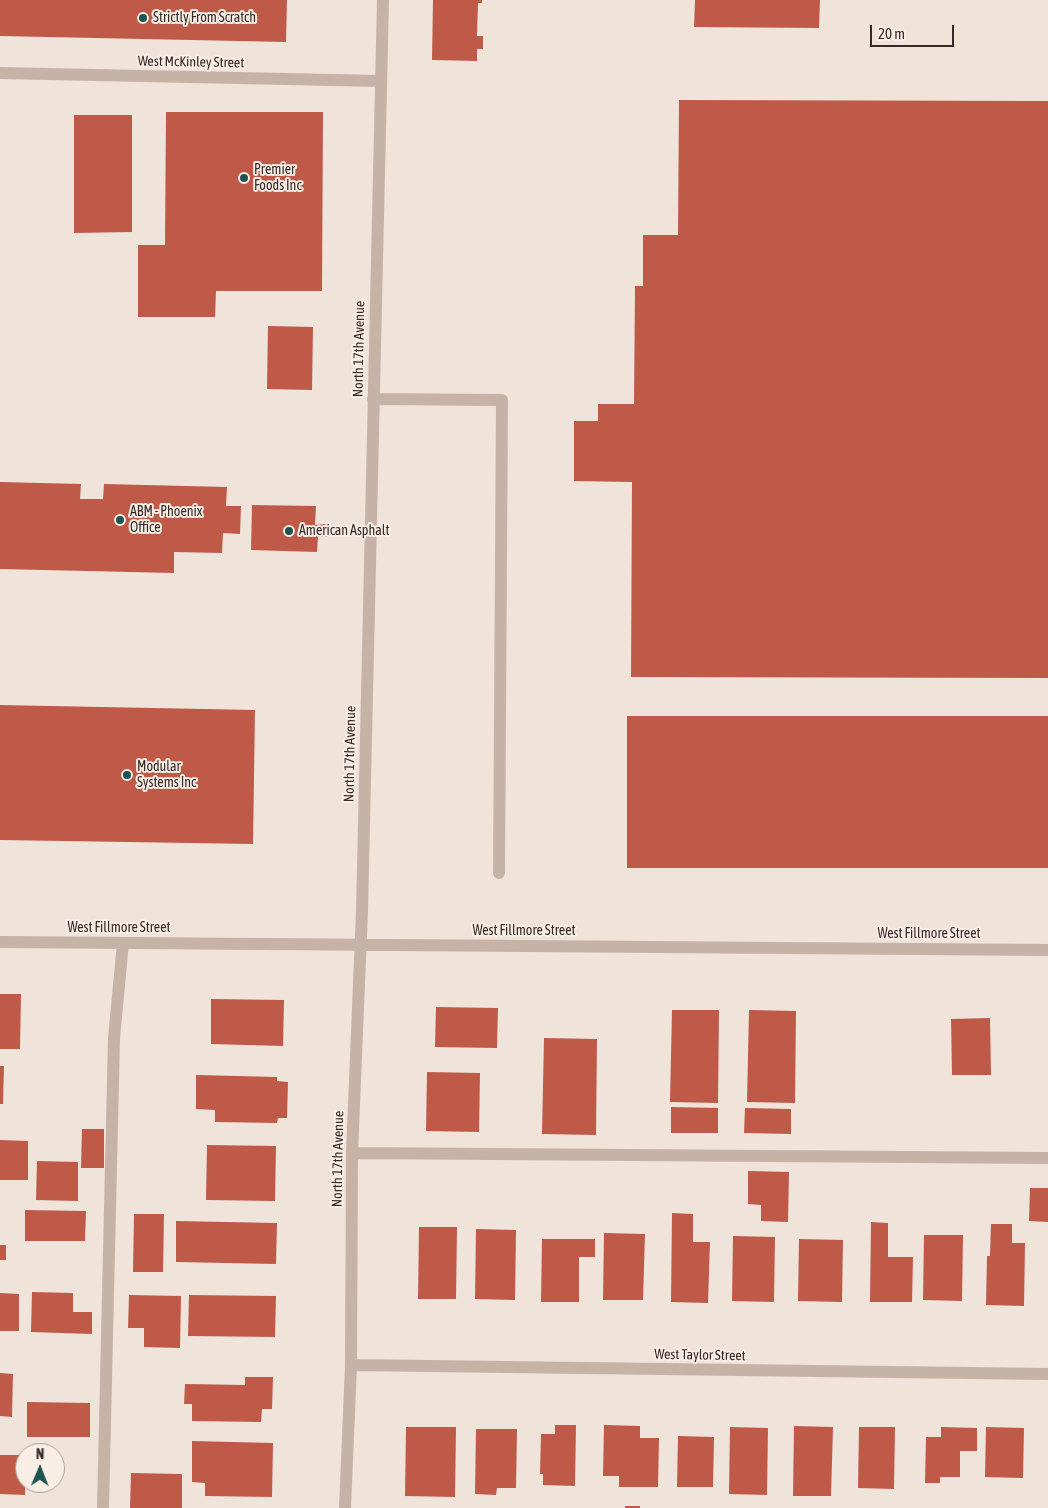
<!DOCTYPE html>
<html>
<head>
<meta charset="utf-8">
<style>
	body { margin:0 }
	#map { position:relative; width:1048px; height:1508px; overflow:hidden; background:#f0e3da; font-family:"Asap Condensed",sans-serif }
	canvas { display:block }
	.north { position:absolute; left:15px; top:1443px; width:50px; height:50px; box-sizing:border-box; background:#f8eee5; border:1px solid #aaa099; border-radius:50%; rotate:1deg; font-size:14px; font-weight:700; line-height:20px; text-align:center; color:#342a27 }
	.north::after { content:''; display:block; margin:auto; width:18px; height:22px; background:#1f5352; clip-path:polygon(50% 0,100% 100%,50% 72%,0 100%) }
	.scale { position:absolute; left:870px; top:25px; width:84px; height:22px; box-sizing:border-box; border:2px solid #342a27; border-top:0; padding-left:6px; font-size:15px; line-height:18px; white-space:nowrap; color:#342a27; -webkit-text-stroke:4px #f8eee5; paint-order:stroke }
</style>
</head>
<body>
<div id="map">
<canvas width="1048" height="1508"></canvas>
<div class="north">N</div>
<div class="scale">20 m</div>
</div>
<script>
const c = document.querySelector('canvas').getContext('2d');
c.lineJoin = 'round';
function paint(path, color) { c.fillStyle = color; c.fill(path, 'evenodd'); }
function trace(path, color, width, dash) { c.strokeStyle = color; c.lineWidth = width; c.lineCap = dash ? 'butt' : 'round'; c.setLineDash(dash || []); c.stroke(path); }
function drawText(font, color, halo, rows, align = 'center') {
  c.font = font + ' "Asap Condensed",sans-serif'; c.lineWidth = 4; c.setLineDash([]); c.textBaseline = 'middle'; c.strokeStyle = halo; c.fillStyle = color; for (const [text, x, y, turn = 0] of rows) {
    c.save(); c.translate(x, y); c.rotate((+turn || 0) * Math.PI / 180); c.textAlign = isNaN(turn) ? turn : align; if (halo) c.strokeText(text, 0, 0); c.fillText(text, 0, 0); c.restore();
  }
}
paint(new Path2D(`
	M0 0H287L286 42 0 36Z
	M433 0H482V3H478L477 36H483V49H477V61L432 60Z
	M695 0H820L819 28 694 27Z
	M679 100 1048 101V678L631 677 632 482 574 481V421H598V404H634L635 286H643V235H678Z
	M166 112H323L322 291H216L215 317H138V245H165Z
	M74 115H132V232L74 233Z
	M268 326 313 327 312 390 267 389Z
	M0 482 81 484 80 499H103L104 484 227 487 226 506H241L240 534 223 533 222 553 174 552V573L0 569Z
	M252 505 316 506 315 525 327 524V537H318L317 552 251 550Z
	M0 705 255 710 253 844 0 840Z
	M627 716H1048V868H627Z
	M0 994H21L20 1049H0Z
	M211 999 284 1000 283 1046 211 1044Z
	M436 1007 498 1008 497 1048 435 1047Z
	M672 1010H719L718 1103 670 1102Z
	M749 1010 796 1011 795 1103 747 1102Z
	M990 1018 991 1075H952L951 1019Z
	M544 1038 597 1039 596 1135 542 1134Z
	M0 1066H4L3 1104H0Z
	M427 1072 480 1073 479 1132 426 1131Z
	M196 1075 277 1077V1081L288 1082 287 1118H278L277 1123 215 1122V1110L196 1109Z
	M671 1107 718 1108V1133H671Z
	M745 1108 791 1109V1134L744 1133Z
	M82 1129H104V1168H81Z
	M0 1140 28 1141V1180H0Z
	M207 1145 276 1146 275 1201 206 1200Z
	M37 1161 78 1162V1201L36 1200Z
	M748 1171 789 1172 788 1222 761 1221V1205L748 1204Z
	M1030 1188H1048V1222L1029 1221Z
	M25 1210 86 1211 85 1241H25Z
	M672 1213 693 1214V1242H710L708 1303 671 1302Z
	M134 1214H164L163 1272H133Z
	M176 1221 277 1223 276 1264 176 1262Z
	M871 1222 888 1223V1257H913L912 1302H870Z
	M991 1224H1012V1243H1025L1024 1306 986 1305 987 1256H990Z
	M419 1227H457L456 1299H418Z
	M476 1229 516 1230 515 1300 475 1299Z
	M604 1233 645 1234 643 1300H603Z
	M924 1235H963L962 1301 923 1300Z
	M733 1236 775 1237 774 1302 732 1301Z
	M542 1239H595V1257H579V1302H541Z
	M799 1239 843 1240 842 1302 798 1301Z
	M0 1245H6V1260H0Z
	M32 1292 73 1293V1312H92V1334L31 1332Z
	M0 1293 19 1294V1331H0Z
	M129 1295 181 1296 180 1348 144 1347V1328H128Z
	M189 1295 276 1296 275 1337 188 1336Z
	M0 1373 13 1374 12 1417 0 1416Z
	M245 1377H273L272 1409H262L261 1422 192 1421V1404H184L185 1384 245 1385Z
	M27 1402 90 1403V1437H27Z
	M555 1425H576L575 1486 543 1485V1474H540L541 1434H555Z
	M604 1425 640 1426V1438H659L658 1487H619V1476H603Z
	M794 1426 833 1427 831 1496H793Z
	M406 1427H456L455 1497 405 1496Z
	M730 1427 768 1428 767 1495 729 1494Z
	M859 1427H895L894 1489 858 1488Z
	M941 1427 977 1428V1451H960V1477H940V1483H925L926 1437H941Z
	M986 1427 1024 1428 1023 1478 985 1477Z
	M476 1429H517L516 1488H497L496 1495 475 1494Z
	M678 1436 714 1437 713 1487H677Z
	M192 1441 273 1443 272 1497 205 1496V1483L192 1482Z
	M0 1455H25V1495L0 1494Z
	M131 1473 182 1474V1508H130Z
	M625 1506H640V1508H625Z`), '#bf5a48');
trace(new Path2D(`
	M0 73 381 81
	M373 399 502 400 499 873
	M0 942 1048 950
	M352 1153 1048 1158
	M351 1365 1048 1374
	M103 1508 114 1038 123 943
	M345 1508 351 1365 352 1153 362 911 383 0`), '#c7b2a6', 12);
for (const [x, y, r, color] of [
	[143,18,5,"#1f5352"],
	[244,178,5,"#1f5352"],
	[120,520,5,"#1f5352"],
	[289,531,5,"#1f5352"],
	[127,775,5,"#1f5352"]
]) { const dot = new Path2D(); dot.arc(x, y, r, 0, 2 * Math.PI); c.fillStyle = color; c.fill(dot); trace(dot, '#f8eee5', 2); }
drawText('14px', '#342a27', '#f8eee5', [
	["Strictly From Scratch",153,18],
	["Premier",254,170],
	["Foods Inc",254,186],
	["ABM - Phoenix",130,512],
	["Office",130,528],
	["American Asphalt",299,531],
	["Modular",137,767],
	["Systems Inc",137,783]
], 'left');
drawText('14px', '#342a27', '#f8eee5', [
	["West McKinley Street",191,62,1],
	["North 17th Avenue",359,349,-89],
	["North 17th Avenue",350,754,-89],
	["West Fillmore Street",119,928],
	["West Fillmore Street",524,931],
	["West Fillmore Street",929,934],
	["North 17th Avenue",338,1159,-89],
	["West Taylor Street",700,1355,1]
]);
</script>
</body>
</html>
